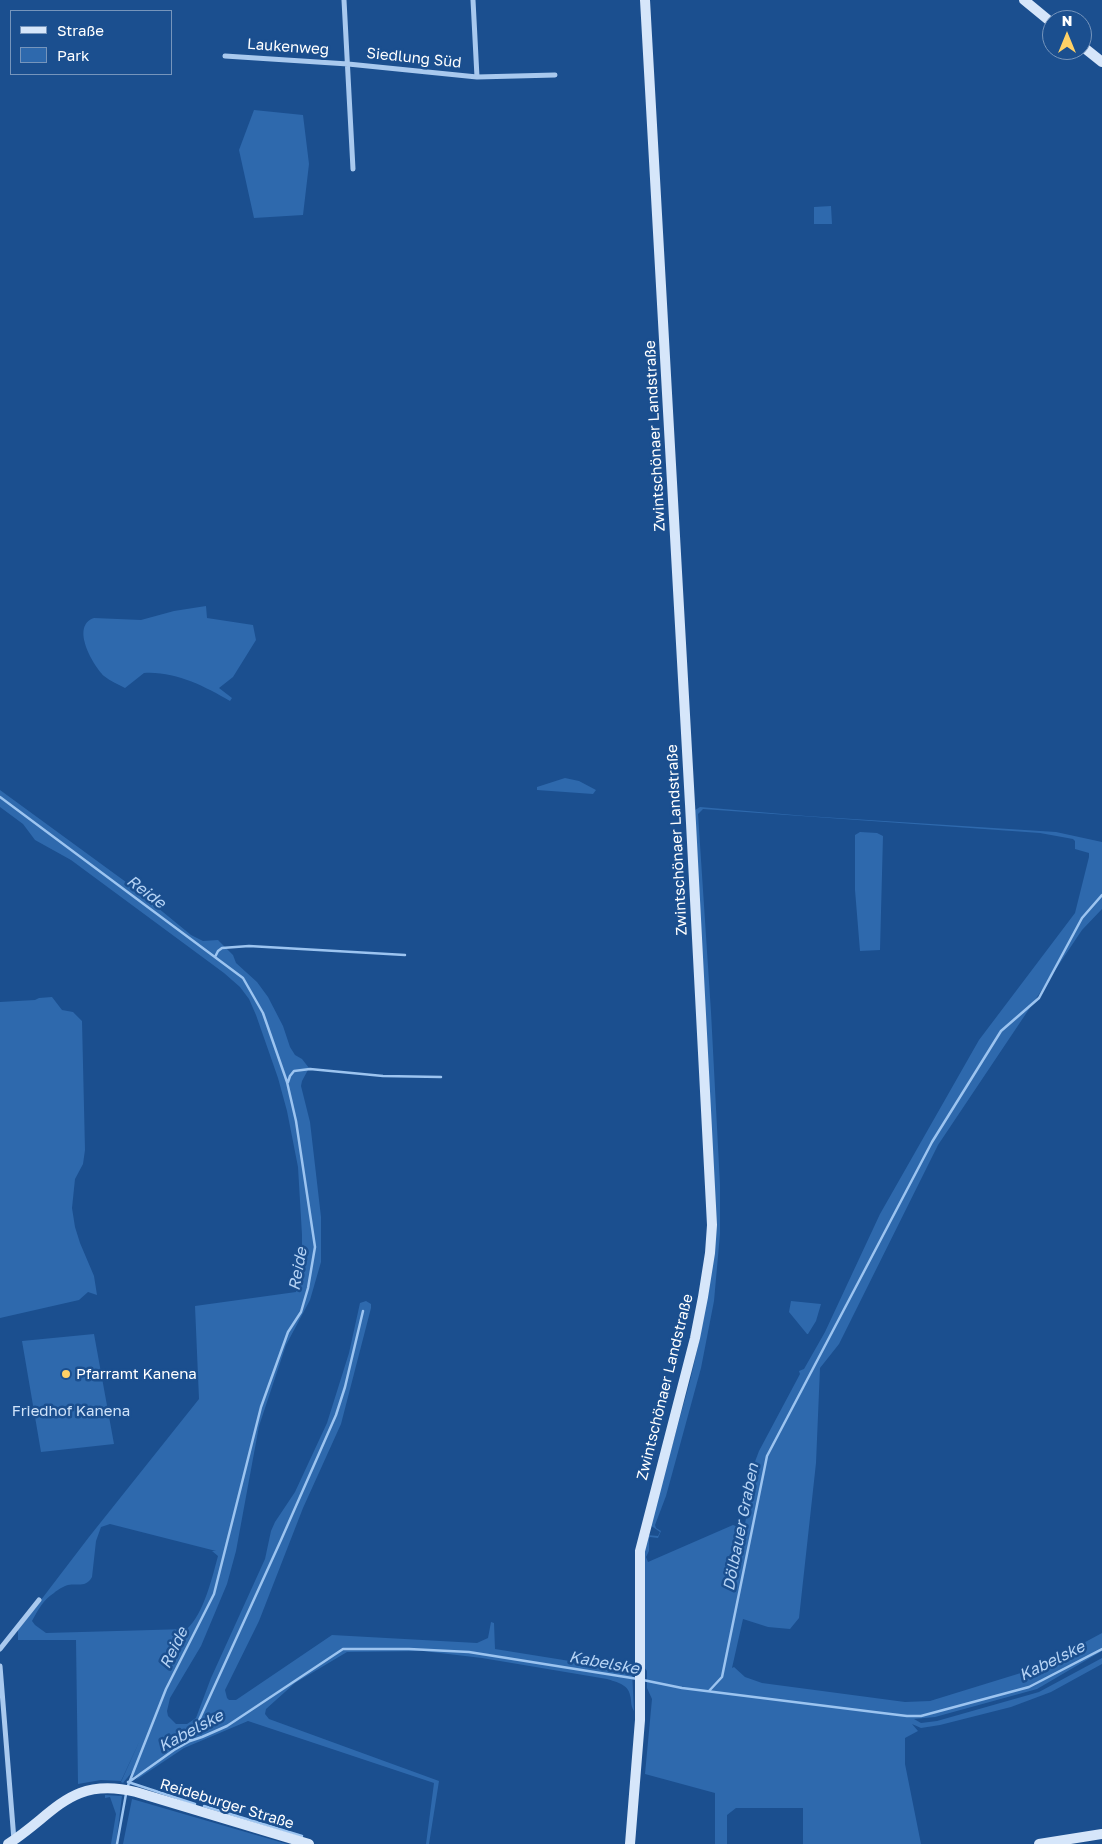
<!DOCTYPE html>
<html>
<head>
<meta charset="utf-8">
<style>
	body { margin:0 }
	#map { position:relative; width:1102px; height:1844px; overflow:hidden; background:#1b4f8f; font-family:"Golos Text",sans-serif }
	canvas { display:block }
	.legend { position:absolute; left:10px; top:10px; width:162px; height:65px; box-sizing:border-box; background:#1b4f8f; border:1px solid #7695bc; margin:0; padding:6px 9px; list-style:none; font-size:15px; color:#fff }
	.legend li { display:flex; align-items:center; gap:10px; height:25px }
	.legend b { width:25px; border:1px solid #7695bc }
	.north { position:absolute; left:1042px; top:10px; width:50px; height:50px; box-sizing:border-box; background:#1b4f8f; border:1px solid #7695bc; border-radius:50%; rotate:0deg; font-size:14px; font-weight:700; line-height:20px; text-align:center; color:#fff }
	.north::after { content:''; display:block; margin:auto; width:18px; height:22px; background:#ffd166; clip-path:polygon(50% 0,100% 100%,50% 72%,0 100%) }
</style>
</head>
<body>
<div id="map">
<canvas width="1102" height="1844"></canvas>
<ul class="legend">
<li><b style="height:6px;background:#d6e6fa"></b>Straße</li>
<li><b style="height:14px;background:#2e69ad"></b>Park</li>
</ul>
<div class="north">N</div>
</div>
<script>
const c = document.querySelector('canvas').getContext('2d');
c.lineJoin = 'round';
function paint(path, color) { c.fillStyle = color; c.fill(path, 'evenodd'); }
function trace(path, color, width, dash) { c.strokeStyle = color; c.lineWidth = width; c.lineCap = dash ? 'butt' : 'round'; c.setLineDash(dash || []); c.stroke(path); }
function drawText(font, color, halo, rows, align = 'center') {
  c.font = font + ' "Golos Text",sans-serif'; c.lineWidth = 5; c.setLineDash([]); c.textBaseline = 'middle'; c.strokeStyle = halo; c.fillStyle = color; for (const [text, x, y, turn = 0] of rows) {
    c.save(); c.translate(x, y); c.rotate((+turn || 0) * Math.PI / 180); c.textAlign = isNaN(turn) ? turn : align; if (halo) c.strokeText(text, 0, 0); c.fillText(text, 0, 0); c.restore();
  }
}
paint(new Path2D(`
	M254 110 303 115 309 164 303 215 254 218 239 150Z
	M831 206 832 224H814V207Z
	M206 606 207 618 253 625 256 640 233 677 219 688 232 698 230 701C204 686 175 671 144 673L125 688C118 684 110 681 104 676 93 665 70 626 94 618L141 620 174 611Z
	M565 778 579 781 596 790 593 794 537 790V787Z
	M0 790 130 885 191 935 203 941 218 940 233 955 236 963 257 982 268 997 283 1026 290 1047 295 1055 302 1059 309 1068 302 1081 301 1086 310 1122 321 1217V1262L310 1300 286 1345 259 1426 236 1551 227 1584 201 1646 170 1698 167 1711 168 1716 176 1724H187L196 1718 211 1678 265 1559 271 1531 275 1522 295 1492 327 1423 349 1353 360 1303 366 1301 371 1304V1308L341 1424 303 1508 259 1621 225 1690 227 1698 229 1700H236L332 1635 477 1643 488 1638 491 1622 494 1623 495 1649 632 1671 634 1711C630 1705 632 1701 630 1695 628 1684 616 1682 607 1679L482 1658 423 1651 347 1652 295 1683 266 1709 265 1714 269 1719 439 1781 429 1844H426L434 1783 248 1721 184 1748 136 1780 139 1776 138 1774 133 1777 134 1773 132 1772 123 1783 121 1782 140 1740 121 1781 101 1780 78 1784 76 1640H18V1630L89 1537 199 1399 195 1306 296 1292 302 1266V1235L298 1167 287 1111 278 1078 256 1015 249 999 240 987 224 973 71 860 35 840 23 824 0 807ZM110 1524 216 1551H212L218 1556C212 1578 204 1613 187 1629L46 1633 35 1625 32 1621C38 1610 43 1600 54 1593 57 1590 64 1586 68 1585 78 1583 86 1588 92 1577L96 1541 101 1527Z
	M700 807 806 816 1056 832 1102 842V909L1082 930 938 1145 839 1344 820 1368 816 1463 799 1618 790 1629 768 1627 743 1619 732 1668 734 1667 745 1677 762 1683 905 1702 930 1701 1037 1668 1102 1633V1651L1037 1689 935 1717 914 1719 921 1723 937 1721 1039 1692 1102 1658V1664L1051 1692 1011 1707 940 1725 921 1728 912 1724 918 1731 905 1738V1764L921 1844H803V1808H736L727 1815V1844H715V1793L645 1774 652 1699 647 1688V1671L644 1667 643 1564 647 1535 658 1536 660 1532 650 1525 690 1381 699 1342 710 1276 695 810ZM703 809 1040 833 1073 839 1075 841V849L1089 853V857L1075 913 979 1040 880 1214 825 1332 804 1369 799 1371 800 1374 759 1451 753 1467 755 1469 745 1524 741 1528 733 1525 648 1562 646 1557 649 1551V1538L650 1537 658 1538 661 1531 656 1528 655 1525 666 1496 701 1368 714 1301 720 1234V1185L711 1012 698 814Z
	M860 832 877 833 883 836 880 950 860 951 855 890V835Z
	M52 997 62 1010 73 1012 82 1021 85 1150 83 1164 75 1179 72 1208 75 1227 80 1243 94 1276 97 1295 88 1292 79 1300 0 1318V1002L35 1000 39 998Z
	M791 1301 821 1304 816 1321 808 1334H807L789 1312Z
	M94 1334 114 1444 41 1452 22 1341Z
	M105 1795 122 1796 116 1844H111L116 1814 110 1797 105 1798Z
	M132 1799 287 1844H123Z`), '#2e69ad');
trace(new Path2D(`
	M0 797 243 978 263 1013 287 1082 296 1121 315 1247 308 1288 301 1312 288 1332 261 1407 214 1594 166 1689 127 1788
	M215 957 218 951 222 948 249 946 405 955
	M288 1082 290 1076 294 1071 310 1069 383 1076 441 1077
	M643 1680 682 1688 874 1712 907 1716H921L1029 1687 1102 1649
	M709 1691 722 1677 767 1456 932 1142 1001 1031 1039 998 1082 918 1102 895
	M190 1740 281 1540 336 1415 345 1387 363 1311
	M128 1782 195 1804
	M129 1782 174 1750 190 1741 202 1737 227 1726 343 1649H409L469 1652 638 1679
	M204 1806 302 1836
	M117 1844 126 1794`), '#9cc4f0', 2.5);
trace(new Path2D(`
	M344 0 353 169
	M473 0 477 77
	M225 56 348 64 477 77 555 75
	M0 1649 39 1600
	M0 1666 14 1840`), '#a9c9ee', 5);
trace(new Path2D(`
	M1024 0 1052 23
	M1082 46 1102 62
	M8 1844C56 1813 71 1776 136 1792L309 1844
	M630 1844 640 1720V1551L695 1338 703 1297 710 1253 712 1225 690 804 645 0
	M1039 1844 1102 1834`), '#d6e6fa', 10);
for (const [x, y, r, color] of [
	[66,1374,5,"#ffd166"]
]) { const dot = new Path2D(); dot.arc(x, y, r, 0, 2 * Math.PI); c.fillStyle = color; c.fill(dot); trace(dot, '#1b4f8f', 2); }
drawText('15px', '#fff', '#1b4f8f', [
	["Laukenweg",288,47,4],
	["Siedlung Süd",414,58,6],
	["Zwintschönaer Landstraße",655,436,-93],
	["Zwintschönaer Landstraße",677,840,-93],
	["Zwintschönaer Landstraße",665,1387,-76],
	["Reideburger Straße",227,1804,17]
]);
drawText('15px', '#fff', '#1b4f8f', [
	["Pfarramt Kanena",76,1374]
], 'left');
drawText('15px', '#cfe3fa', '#1b4f8f', [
	["Friedhof Kanena",71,1411]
]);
drawText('italic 16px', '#b5d3f5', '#1b4f8f', [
	["Reide",146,892,37],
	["Reide",298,1269,-80],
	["Dölbauer Graben",741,1527,-79],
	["Reide",174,1648,-64],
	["Kabelske",1052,1661,-26],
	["Kabelske",604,1663,10],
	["Kabelske",191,1731,-28]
]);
</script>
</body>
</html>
